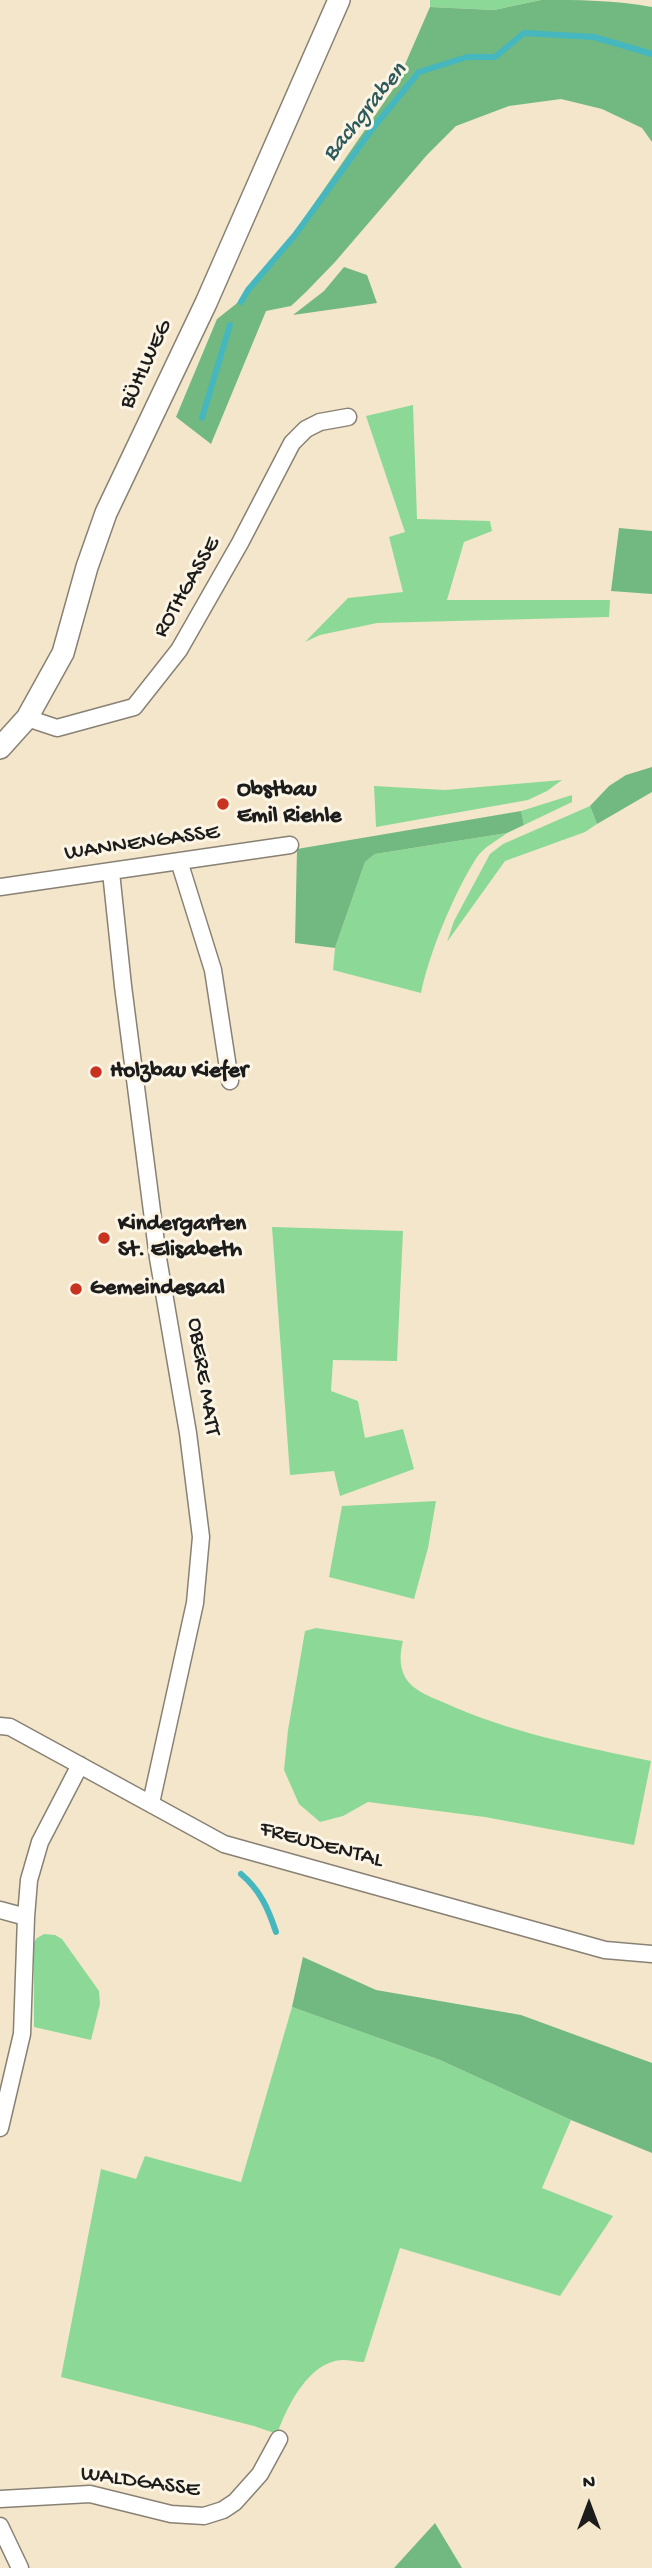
<!DOCTYPE html>
<html>
<head>
<meta charset="utf-8">
<style>
	body { margin:0 }
	#map { position:relative; width:652px; height:2568px; overflow:hidden; background:#f4e6cb; font-family:"Gochi Hand",sans-serif }
	canvas { display:block }
	.north { position:absolute; left:554px; top:2470px; width:70px; height:70px; -webkit-text-stroke:5px #fcf5e5; paint-order:stroke; rotate:0deg; font-size:19px; font-weight:700; line-height:28px; text-align:center; color:#1c1c1c }
	.north::after { content:''; display:block; margin:auto; width:24px; height:32px; background:#1c1c1c; clip-path:polygon(50% 0,100% 100%,50% 72%,0 100%) }
</style>
</head>
<body>
<div id="map">
<canvas width="652" height="2568"></canvas>
<div class="north">N</div>
</div>
<script>
const c = document.querySelector('canvas').getContext('2d');
c.lineJoin = 'round';
function paint(path, color) { c.fillStyle = color; c.fill(path, 'evenodd'); }
function trace(path, color, width, dash) { c.strokeStyle = color; c.lineWidth = width; c.lineCap = dash ? 'butt' : 'round'; c.setLineDash(dash || []); c.stroke(path); }
function drawText(font, color, halo, rows, align = 'center') {
  c.font = font + ' "Gochi Hand",sans-serif'; c.lineWidth = 6; c.setLineDash([]); c.textBaseline = 'middle'; c.strokeStyle = halo; c.fillStyle = color; for (const [text, x, y, turn = 0] of rows) {
    c.save(); c.translate(x, y); c.rotate((+turn || 0) * Math.PI / 180); c.textAlign = isNaN(turn) ? turn : align; if (halo) c.strokeText(text, 0, 0); c.fillText(text, 0, 0); c.restore();
  }
}
paint(new Path2D(`
	M430 0H541L494 10 430 7Z
	M413 405 417 519 490 521 492 531 464 542 447 600H610L609 617 377 623 320 635 305 642 348 598 403 592 389 537 405 532 366 416Z
	M562 780 547 791 528 800 376 827 374 786 445 790Z
	M572 795V802L524 825 521 811Z
	M590 806 597 824 585 832 505 861 447 942 454 921 490 854 503 844Z
	M507 833C498 840 484 847 477 857 455 891 429 953 421 993L333 970 335 948 365 862 375 854Z
	M272 1227 403 1231 397 1361 333 1360 331 1391 358 1401 365 1438 403 1429 414 1469 340 1496 334 1471 290 1475Z
	M436 1501 428 1548 414 1599 329 1577 342 1506Z
	M316 1628 403 1641C400 1653 399 1665 405 1677 413 1691 431 1697 445 1703 511 1733 580 1746 651 1761L634 1845 485 1817 368 1802 343 1816 320 1822 299 1804 284 1770 288 1730 305 1631Z
	M44 1934 55 1935 62 1939 99 1991 100 2004 91 2040 34 2027V1942L37 1938Z
	M292 2007 440 2060 571 2120 542 2188 613 2216 560 2296 400 2248 364 2362C357 2362 350 2360 342 2360 308 2362 287 2407 277 2434L254 2426 61 2377 101 2169 136 2179 145 2156 241 2182Z`), '#8cd997');
paint(new Path2D(`
	M541 0C578 0 616 0 652 7V142L642 128 602 109 561 99 509 106 456 126 427 155 335 262 306 292 291 306 266 311 211 444 176 417 217 319 236 304 291 237 396 85 430 7 494 10Z
	M344 267 367 275 377 303 293 315 324 291Z
	M619 528 652 531V594L611 591Z
	M652 767V792L597 824 590 806 609 786 626 775Z
	M521 811 524 825 507 833 375 854 365 862 335 948 295 943 297 849Z
	M303 1957 376 1990 521 2015 652 2063V2153L571 2120 440 2060 292 2007Z
	M435 2523 462 2568H394Z`), '#71b980');
trace(new Path2D(`
	M241 302 248 290 295 235 373 128 419 72 467 57H495L524 33 594 37 652 54
	M202 418 230 325
	M241 1874C260 1890 268 1908 276 1932`), '#46b6bf', 6);
const street = new Path2D(`
	M27 718 57 728 134 707 179 650 240 543 292 443 306 429 320 422 348 417
	M179 861 213 970 230 1081
	M111 872 123 986 158 1258 188 1433 201 1537 195 1603 151 1803
	M0 887 290 845
	M0 1726 10 1727 224 1844 605 1950 652 1954
	M0 1910 26 1917
	M0 2128 22 2034 26 1917 29 1880 40 1842 80 1765
	M0 2499 90 2494 171 2514 204 2516 223 2510 235 2502 260 2474 279 2439
	M0 2526 20 2568`);
const secondary = new Path2D(`
	M0 748 27 718 63 653 87 567 106 513 206 303 339 0`);
trace(street, '#888174', 19);
trace(secondary, '#888174', 24);
trace(street, '#fff', 16);
trace(secondary, '#fff', 21);
for (const [x, y, r, color] of [
	[223,804,7,"#c8321e"],
	[96,1072,7,"#c8321e"],
	[104,1238,7,"#c8321e"],
	[76,1289,7,"#c8321e"]
]) { const dot = new Path2D(); dot.arc(x, y, r, 0, 2 * Math.PI); c.fillStyle = color; c.fill(dot); trace(dot, '#fcf5e5', 2.5); }
drawText('23px', '#1c1c1c', '#fcf5e5', [
	["BÜHLWEG",147,365,-65],
	["ROTHGASSE",188,588,-60],
	["WANNENGASSE",142,844,-8],
	["OBERE MATT",202,1377,81],
	["FREUDENTAL",321,1846,15],
	["WALDGASSE",140,2483,8]
]);
drawText('bold 23px', '#1c1c1c', '#fcf5e5', [
	["Obstbau",237,791],
	["Emil Riehle",237,817],
	["Holzbau Kiefer",110,1072],
	["Kindergarten",118,1225],
	["St. Elisabeth",118,1251],
	["Gemeindesaal",90,1289]
], 'left');
drawText('italic 24px', '#2d5a5d', '#fcf5e5', [
	["Bachgraben",366,113,-51]
]);
</script>
</body>
</html>
